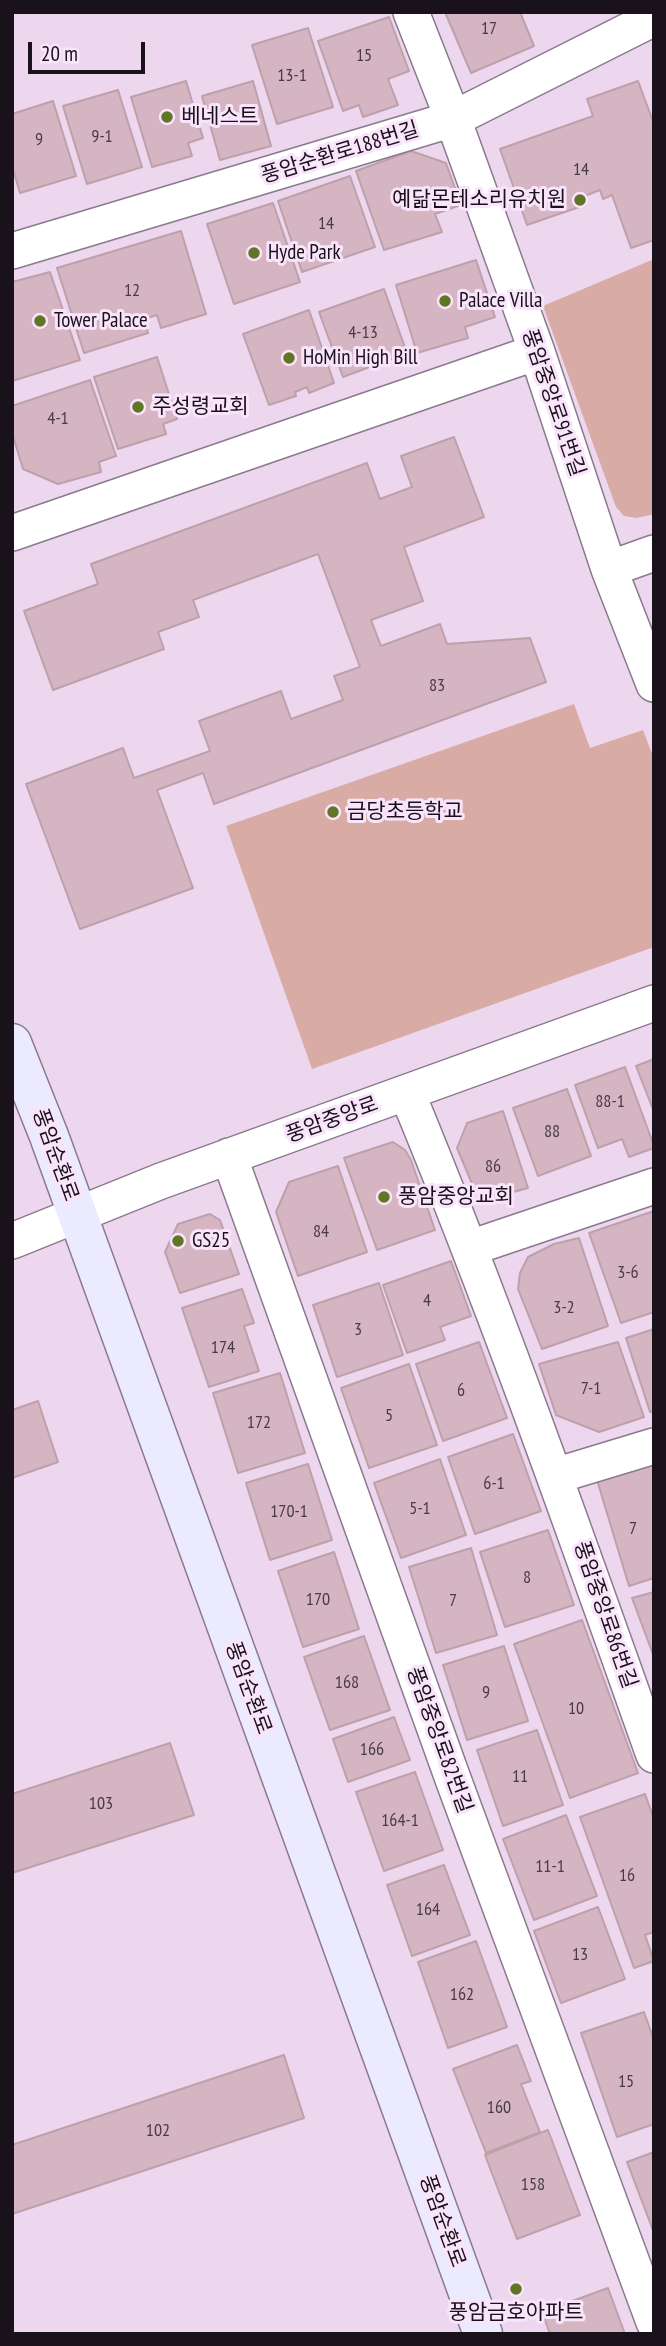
<!DOCTYPE html>
<html>
<head>
<meta charset="utf-8">
<style>
	body { margin:0 }
	#map { position:relative; width:666px; height:2346px; overflow:hidden; background:#ecd7ef; font-family:"PT Sans Narrow",sans-serif }
	canvas { display:block }
	.frame { position:absolute; inset:0; border:14px solid #19121a; pointer-events:none }
	.scale { position:absolute; left:28px; top:42px; width:117px; height:32px; box-sizing:border-box; border:4px solid #19121a; border-top:0; padding-left:9px; font-size:21px; line-height:24px; white-space:nowrap; color:#19121a; -webkit-text-stroke:5px #f9e4fc; paint-order:stroke }
</style>
</head>
<body>
<div id="map">
<canvas width="666" height="2346"></canvas>
<div class="frame"></div>
<div class="scale">20 m</div>
</div>
<script>
const c = document.querySelector('canvas').getContext('2d');
c.lineJoin = 'round';
function paint(path, color) { c.fillStyle = color; c.fill(path, 'evenodd'); }
function trace(path, color, width, dash) { c.strokeStyle = color; c.lineWidth = width; c.lineCap = dash ? 'butt' : 'round'; c.setLineDash(dash || []); c.stroke(path); }
function drawText(font, color, halo, rows, align = 'center') {
  c.font = font + ' "PT Sans Narrow","Noto Sans KR",sans-serif'; c.lineWidth = 6; c.setLineDash([]); c.textBaseline = 'middle'; c.strokeStyle = halo; c.fillStyle = color; for (const [text, x, y, turn = 0] of rows) {
    c.save(); c.translate(x, y); c.rotate((+turn || 0) * Math.PI / 180); c.textAlign = isNaN(turn) ? turn : align; if (halo) c.strokeText(text, 0, 0); c.fillText(text, 0, 0); c.restore();
  }
}
paint(new Path2D(`
	M654 259V514L637 518 624 516 616 507 543 306Z
	M574 704 590 748 643 730 654 759V947L312 1069 226 826Z`), '#d9aba5');
const building = new Path2D(`
	M445 12H520L534 46 471 73Z
	M389 17 409 71 388 79 398 105 363 117 359 105 343 111 318 41Z
	M308 28 333 107 277 124 252 45Z
	M186 81 203 138 188 143 192 156 152 167 131 97Z
	M253 81 271 146 220 160 202 96Z
	M638 81 654 124V240L631 248 612 195 603 199 600 190 582 197 585 205 527 225 500 149 593 116 587 99Z
	M118 90 142 167 87 184 63 106Z
	M53 101 76 176 20 193 12 166V114Z
	M411 151 446 163 461 205 435 214 442 232 384 250 356 171Z
	M350 176 375 247 302 272 278 201Z
	M273 203 300 282 234 304 207 224Z
	M181 231 206 314 161 328 157 315 144 319 148 333 84 353 57 268Z
	M476 260 495 317 465 327 468 338 417 353 396 285Z
	M50 272 80 360 12 381V282Z
	M384 289 407 353 343 377 319 312Z
	M309 310 334 383 309 393 307 387 295 392 296 396 269 405 243 334Z
	M157 357 177 419 163 424 166 434 118 449 94 377Z
	M90 380 116 456 99 462 101 472 58 484 23 469 12 433V406Z
	M454 437 484 517 404 547 423 601 371 620 381 646 440 624 447 644 530 638 546 682 214 804 203 773 157 790 193 888 80 929 26 784 123 748 134 778 210 751 199 721 281 691 291 719 343 700 334 676 360 667 318 554 193 600 199 617 158 632 164 649 53 690 24 611 98 584 91 564 367 463 380 499 412 487 401 456Z
	M654 1059V1112L636 1066Z
	M625 1067 654 1146V1148L629 1157 622 1139 598 1148 575 1085Z
	M567 1089 591 1156 538 1176 513 1108Z
	M503 1111 528 1188 495 1197 473 1186 457 1148 467 1123Z
	M393 1142 405 1150 411 1160 435 1230 377 1250 344 1158Z
	M338 1166 367 1252 298 1276 276 1212 289 1182Z
	M654 1211V1312L621 1323 589 1233Z
	M210 1214 220 1220 239 1274 180 1293 165 1252 178 1224Z
	M579 1238 608 1326 542 1349 518 1289 520 1273 528 1257 554 1244Z
	M451 1261 471 1316 440 1327 445 1340 407 1353 383 1285Z
	M379 1283 403 1355 337 1377 313 1305Z
	M242 1289 254 1323 244 1326 259 1371 209 1387 182 1308Z
	M654 1329V1411L650 1412 626 1338Z
	M479 1342 507 1418 443 1441 416 1364Z
	M618 1342 644 1417 599 1432 556 1415 539 1364Z
	M409 1364 437 1445 369 1468 341 1388Z
	M280 1373 305 1453 238 1473 213 1393Z
	M38 1401 58 1462 12 1478V1410Z
	M513 1434 541 1511 475 1534 448 1457Z
	M440 1459 466 1535 401 1558 374 1483Z
	M654 1463V1578L629 1586 597 1480Z
	M308 1464 332 1540 270 1560 246 1483Z
	M548 1530 574 1605 505 1627 480 1552Z
	M471 1548 497 1635 436 1653 409 1567Z
	M334 1552 359 1629 303 1647 278 1571Z
	M654 1592V1657L632 1598Z
	M582 1620 638 1773 570 1798 514 1644Z
	M364 1636 390 1710 330 1730 304 1657Z
	M504 1646 528 1721 467 1740 443 1665Z
	M394 1717 410 1760 348 1782 333 1739Z
	M537 1730 563 1805 503 1826 477 1750Z
	M170 1743 194 1815 12 1873V1794Z
	M415 1772 443 1850 384 1871 356 1792Z
	M645 1794 654 1819V1932L645 1935 654 1961 634 1968 580 1817Z
	M566 1815 597 1896 534 1920 503 1839Z
	M444 1865 470 1935 412 1956 387 1885Z
	M598 1907 625 1979 561 2003 534 1931Z
	M476 1941 507 2027 448 2048 418 1962Z
	M644 2012 654 2040V2124L617 2137 581 2033Z
	M517 2045 531 2081 521 2084 540 2132 486 2153 453 2069Z
	M284 2055 304 2118 12 2214V2145Z
	M548 2130 580 2215 517 2239 485 2155Z
	M654 2152V2233L627 2162Z
	M608 2288 625 2334H550L542 2312Z`);
paint(building, '#d5b5c1');
trace(building, '#bea0ab', 2);
const street = new Path2D(`
	M411 12 453 119 537 352 609 569 654 684
	M12 251 453 119 654 18
	M12 533 537 352
	M609 569 654 553
	M407 1093C497 1311 575 1533 654 1755
	M229 1156 453 1779 654 2322
	M12 1241 161 1181 654 1003
	M470 1248 654 1186
	M555 1476 654 1446`);
const secondary = new Path2D(`
	M12 1043 49 1136 483 2334`);
trace(street, '#8b798e', 38);
trace(secondary, '#8b798e', 41);
trace(street, '#fff', 35);
trace(secondary, '#eceafe', 38);
for (const [x, y, r, color] of [
	[167,117,7,"#607525"],
	[580,200,7,"#607525"],
	[254,253,7,"#607525"],
	[445,301,7,"#607525"],
	[40,321,7,"#607525"],
	[289,358,7,"#607525"],
	[138,407,7,"#607525"],
	[333,812,7,"#607525"],
	[384,1197,7,"#607525"],
	[178,1241,7,"#607525"],
	[516,2289,7,"#607525"]
]) { const dot = new Path2D(); dot.arc(x, y, r, 0, 2 * Math.PI); c.fillStyle = color; c.fill(dot); trace(dot, '#f9e4fc', 2.5); }
drawText('18px', '#483b44', null, [
	["17",489,29],
	["15",364,56],
	["13-1",292,76],
	["9-1",102,137],
	["9",39,140],
	["14",581,170],
	["14",326,224],
	["12",132,291],
	["4-13",363,333],
	["4-1",58,419],
	["83",437,686],
	["88-1",610,1102],
	["88",552,1132],
	["86",493,1167],
	["84",321,1232],
	["3-6",628,1273],
	["4",427,1301],
	["3-2",564,1308],
	["3",358,1330],
	["174",223,1348],
	["7-1",591,1389],
	["6",461,1391],
	["5",389,1416],
	["172",259,1423],
	["6-1",494,1484],
	["5-1",420,1509],
	["170-1",289,1512],
	["7",633,1529],
	["8",527,1578],
	["170",318,1600],
	["7",453,1601],
	["168",347,1683],
	["9",486,1693],
	["10",576,1709],
	["166",372,1750],
	["11",520,1777],
	["103",101,1804],
	["164-1",400,1821],
	["11-1",550,1867],
	["16",627,1876],
	["164",428,1910],
	["13",580,1955],
	["162",462,1995],
	["15",626,2082],
	["160",499,2108],
	["102",158,2131],
	["158",533,2185]
]);
drawText('21px', '#19121a', '#f9e4fc', [
	["베네스트",181,117],
	["예닮몬테소리유치원",566,200,"right"],
	["Hyde Park",268,253],
	["Palace Villa",459,301],
	["Tower Palace",54,321],
	["HoMin High Bill",303,358],
	["주성령교회",152,407],
	["금당초등학교",347,812],
	["풍암중앙교회",398,1197],
	["GS25",192,1241],
	["풍암금호아파트",516,2313,"center"]
], 'left');
drawText('21px', '#19121a', '#f9e4fc', [
	["풍암순환로188번길",340,153,-17],
	["풍암중앙로91번길",553,403,71],
	["풍암중앙로",332,1120,-20],
	["풍암순환로",55,1155,70],
	["풍암중앙로86번길",605,1615,71],
	["풍암순환로",248,1688,70],
	["풍암중앙로82번길",439,1740,70],
	["풍암순환로",442,2221,70]
]);
</script>
</body>
</html>
